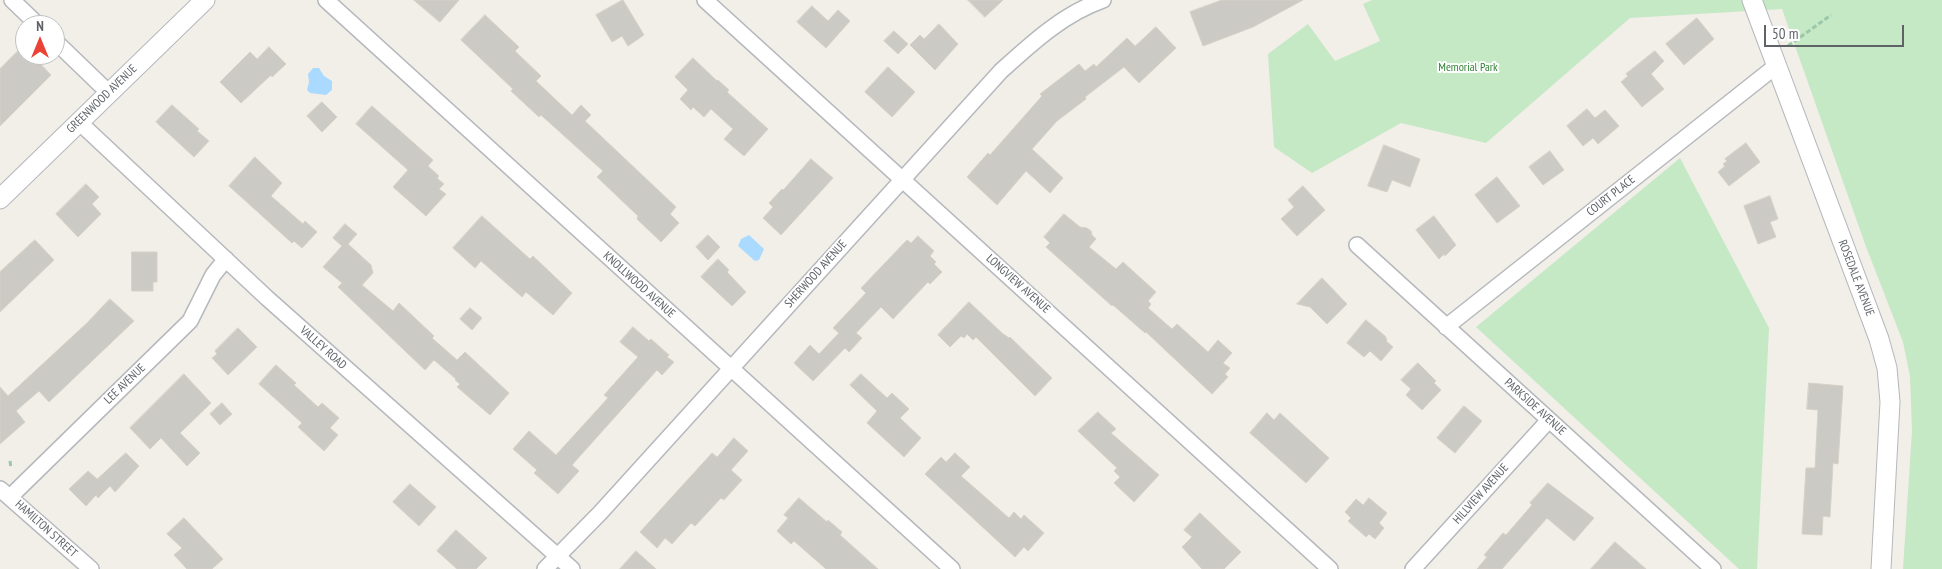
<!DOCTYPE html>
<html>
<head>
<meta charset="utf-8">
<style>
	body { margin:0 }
	#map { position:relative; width:1942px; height:569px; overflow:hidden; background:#f1efe8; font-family:"PT Sans Narrow",sans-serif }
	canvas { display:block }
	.north { position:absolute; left:15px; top:15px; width:50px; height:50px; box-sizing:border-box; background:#fff; border:1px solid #bfc1c3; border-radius:50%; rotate:0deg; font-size:14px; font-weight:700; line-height:20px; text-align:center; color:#5f6368 }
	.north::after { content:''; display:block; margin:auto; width:18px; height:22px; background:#ea4335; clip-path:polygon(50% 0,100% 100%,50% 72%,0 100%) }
	.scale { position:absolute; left:1764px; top:25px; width:140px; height:22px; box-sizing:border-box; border:2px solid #5f6368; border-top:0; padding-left:6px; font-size:15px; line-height:18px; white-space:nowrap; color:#5f6368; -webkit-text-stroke:4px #fff; paint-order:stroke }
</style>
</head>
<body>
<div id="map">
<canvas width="1942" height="569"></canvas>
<div class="north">N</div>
<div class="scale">50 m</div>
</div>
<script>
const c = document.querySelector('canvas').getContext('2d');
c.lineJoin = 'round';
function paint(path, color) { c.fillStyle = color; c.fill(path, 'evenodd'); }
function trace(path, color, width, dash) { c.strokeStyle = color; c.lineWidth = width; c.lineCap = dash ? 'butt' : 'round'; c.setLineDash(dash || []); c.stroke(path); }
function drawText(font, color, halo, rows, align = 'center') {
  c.font = font + ' "PT Sans Narrow",sans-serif'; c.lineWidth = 4; c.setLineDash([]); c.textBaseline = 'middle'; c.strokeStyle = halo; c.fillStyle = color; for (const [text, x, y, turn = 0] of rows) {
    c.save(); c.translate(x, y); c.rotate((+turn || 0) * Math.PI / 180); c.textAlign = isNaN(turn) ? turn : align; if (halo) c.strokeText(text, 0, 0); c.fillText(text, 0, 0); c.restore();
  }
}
paint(new Path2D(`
	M1372 0H1942V569H1903L1912 431 1910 376 1903 342 1865 244 1782 9 1630 18 1486 143 1401 123 1312 173 1274 147 1268 54 1308 24 1335 61 1380 41 1363 4Z
	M1680 158 1769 328 1757 569H1739L1476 327Z`), '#c5e8c5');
paint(new Path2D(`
	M313 68H319L324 76 332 81V90L326 95 310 93 307 90 309 82 308 74Z
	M749 235 764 249 759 260 755 261 738 246 741 239Z`), '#aadaff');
const building = new Path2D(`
	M414 0H459L440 22Z
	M623 0 644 35 628 46 622 36 612 42 596 15Z
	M968 0H1003L985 17Z
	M1222 0H1303L1253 27 1203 46 1190 12Z
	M812 6 828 21 838 10 850 21 826 48 797 22Z
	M485 15 519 47 515 51 541 76 536 81 572 115 581 105 591 115 585 121 676 207 670 214 679 223 661 242 637 219 638 216 597 177 603 171 541 115 539 117 511 91 513 89 461 40Z
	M1697 18 1714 39 1684 65 1666 44Z
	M939 24 958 44 935 70 910 45 920 35 924 39Z
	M1156 27 1176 48 1139 83 1124 67 1085 97 1086 99 1057 121 1032 149 1063 178 1050 193 1026 171 997 205 967 177 988 153 990 155 1042 96 1040 94 1079 64 1085 71 1094 64 1096 67 1127 38 1135 46Z
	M894 31 908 44 898 54 884 41Z
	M23 46 25 48V55H32L51 75 0 126V69Z
	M269 47 286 64 272 77 271 75 241 103 220 82 250 52 257 59Z
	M1655 51 1664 61 1651 74 1664 89 1642 107 1621 82 1628 76 1626 74Z
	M693 58 717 81 718 80 729 90 727 92 768 129 744 156 724 139 733 129 711 109 704 117 693 107 691 110 680 99 688 90 675 77Z
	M888 67 915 92 892 117 865 92Z
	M322 102 337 117 322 132 307 116Z
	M172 105 199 129 197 131 209 141 194 157 156 122Z
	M372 106 433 160 428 166 439 176 437 178 444 184 439 189 446 194 426 216 393 187 408 170 356 124Z
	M1587 109 1595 118 1605 110 1619 126 1598 144 1593 138 1583 146 1567 126Z
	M1746 143 1760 162 1729 186 1718 172 1725 166 1723 164 1727 161 1725 159Z
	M1384 145 1420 159 1410 187 1392 180 1387 192 1368 186Z
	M1550 151 1564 170 1543 185 1529 167Z
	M255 157 282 183 271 196 303 224 305 221 317 232 302 248 294 241 292 243 229 186Z
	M811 159 833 178 781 235 763 218 773 207 769 203 782 189 783 190Z
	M1497 177 1520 206 1497 223 1475 195Z
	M86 184 99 197 92 204 101 214 78 237 56 214Z
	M1303 186 1325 210 1297 236 1281 219 1294 207 1288 200Z
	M1770 196 1778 219 1770 222 1776 237 1758 244 1744 206Z
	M1064 214 1080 227 1087 228 1091 231 1092 235 1096 239 1089 247 1116 269 1123 262 1156 292 1148 301 1151 304 1148 308 1172 329 1177 324 1208 352 1218 340 1232 353 1223 363 1230 368 1225 374 1228 377 1212 394 1146 332 1145 333 1113 305 1112 306 1046 247 1050 243 1044 237Z
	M482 216 530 259 533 256 572 293 553 315 526 292 522 297 481 261 475 268 453 248Z
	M1434 216 1456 245 1445 256 1444 254 1439 259 1416 230Z
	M345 224 357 234 348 244 371 265 373 273 362 285 393 311 399 303 434 336 432 338 457 360 465 352 509 393 490 415 457 387 460 384 455 380 456 379 434 360 425 370 338 287 342 283 323 267 342 246 333 238Z
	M708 235 720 247 708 260 696 247Z
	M918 236 934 251 930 256 936 262 934 264 942 272 930 284 928 282 893 319 881 307 856 333 862 338 849 352 845 348 813 381 794 363 810 345 819 354 839 333 833 328 866 293 861 288 907 240 911 243Z
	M35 240 54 260 0 312V272Z
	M132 252H157V282H153V291H132Z
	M718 259 729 270 727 272 746 292 732 306 701 277Z
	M1322 278 1347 304 1327 324 1310 307 1297 304Z
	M110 299 134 321 49 402 39 391 16 411 25 422 0 444V387L8 396 87 323Z
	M969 302 1002 333 1009 338 1010 337 1052 378 1035 396 976 337 973 340 967 334 964 338 961 336 950 347 938 335Z
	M470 308 482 318 472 330 460 319Z
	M1366 320 1385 336 1387 340 1386 341 1393 347 1381 361 1370 351 1364 357 1347 343Z
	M633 327 649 341 651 339 669 355 667 357 674 362 662 375 657 370 572 465 579 471 558 494 534 473 537 470 513 449 529 431 556 455 608 398 604 395 638 357 620 342Z
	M238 328 257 347 228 375 212 358 217 354 215 351Z
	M1418 363 1436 381 1434 383 1441 390 1422 410 1406 395 1411 389 1401 380Z
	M276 365 296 383 294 385 318 407 322 403 339 418 330 428 338 435 324 451 298 427 302 423 259 384Z
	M184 374 211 403 180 433 200 453 187 466 161 438 150 449 130 428Z
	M861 374 887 398 892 393 909 409 900 418 921 438 904 457 867 423 877 411 850 385Z
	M1809 383 1843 386 1838 464 1833 463 1830 517 1823 516 1822 535 1802 534 1806 468H1815L1818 410 1807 409Z
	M222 403 232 414 220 425 210 414Z
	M1464 406 1482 421 1455 453 1437 438Z
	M1098 412 1116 429 1111 433 1159 475 1134 502 1114 483 1120 477 1114 471 1117 468 1078 431Z
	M1267 413 1274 420 1280 413 1329 458 1306 483 1250 433Z
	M734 438 748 451 731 470 742 480 724 500 721 498 695 526 691 523 672 544 665 538 657 548 640 532 712 453 717 457Z
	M126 453 139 466 115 492 110 486 98 498 96 495 86 506 69 489 88 471 97 479Z
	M955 453 970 467 961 476 1009 518 1014 512 1021 519 1024 515 1044 533 1028 551 1024 547 1015 557 925 474 941 457 946 462Z
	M1548 483 1594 518 1574 541 1547 518 1502 569H1477L1487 557 1484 555 1503 533 1506 535 1532 505 1530 503Z
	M410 484 436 507 419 526 393 502Z
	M799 498 827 522 828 520 842 532 840 535 878 569H826L794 541 791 544 777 531 788 518 784 515Z
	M1369 498 1387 513 1379 523 1384 528 1375 539 1369 534 1366 537 1348 521 1351 518 1345 512 1356 499 1363 505Z
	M1200 513 1241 552 1224 569H1202L1182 547 1192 537 1184 530Z
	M184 518 223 559 212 569H187L174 555 182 548 167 534Z
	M456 530 487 558 476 569H457L437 551Z
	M1615 542 1646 569H1591Z
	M636 551 656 569H620Z`);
paint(building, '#cccac5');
trace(building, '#d6d1c6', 1);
const minor = new Path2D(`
	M12 0 38 25
	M326 0 952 569
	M705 0 1330 569
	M55 41 109 93
	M79 122 267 298 572 569
	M1357 245 1713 569
	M1446 327 1776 66
	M0 489 91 569
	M10 497 190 321 213 275 226 259
	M545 569 600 513 1001 71C1032 43 1063 14 1103 0
	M1413 569 1549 420`);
const tertiary = new Path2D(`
	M1752 0 1879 339 1887 368 1890 402 1881 569
	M0 199 205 0`);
trace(minor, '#b5b8bc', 18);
trace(tertiary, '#b5b8bc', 21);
trace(new Path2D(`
	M1788 46 1831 15
	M10 461 11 468`), '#9cc7a9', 3, [5, 2.5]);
trace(minor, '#fff', 15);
trace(tertiary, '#fff', 19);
drawText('12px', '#348238', '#fff', [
	["Memorial Park",1468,68]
]);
drawText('12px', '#5f6368', '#fff', [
	["GREENWOOD AVENUE",102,99,-44],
	["COURT PLACE",1611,196,-38],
	["SHERWOOD AVENUE",816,274,-48],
	["ROSEDALE AVENUE",1856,278,69],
	["LONGVIEW AVENUE",1018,284,42],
	["KNOLLWOOD AVENUE",639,285,42],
	["VALLEY ROAD",323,348,42],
	["LEE AVENUE",125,384,-44],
	["PARKSIDE AVENUE",1535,407,42],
	["HILLVIEW AVENUE",1481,494,-48],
	["HAMILTON STREET",46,529,42]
]);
</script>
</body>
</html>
